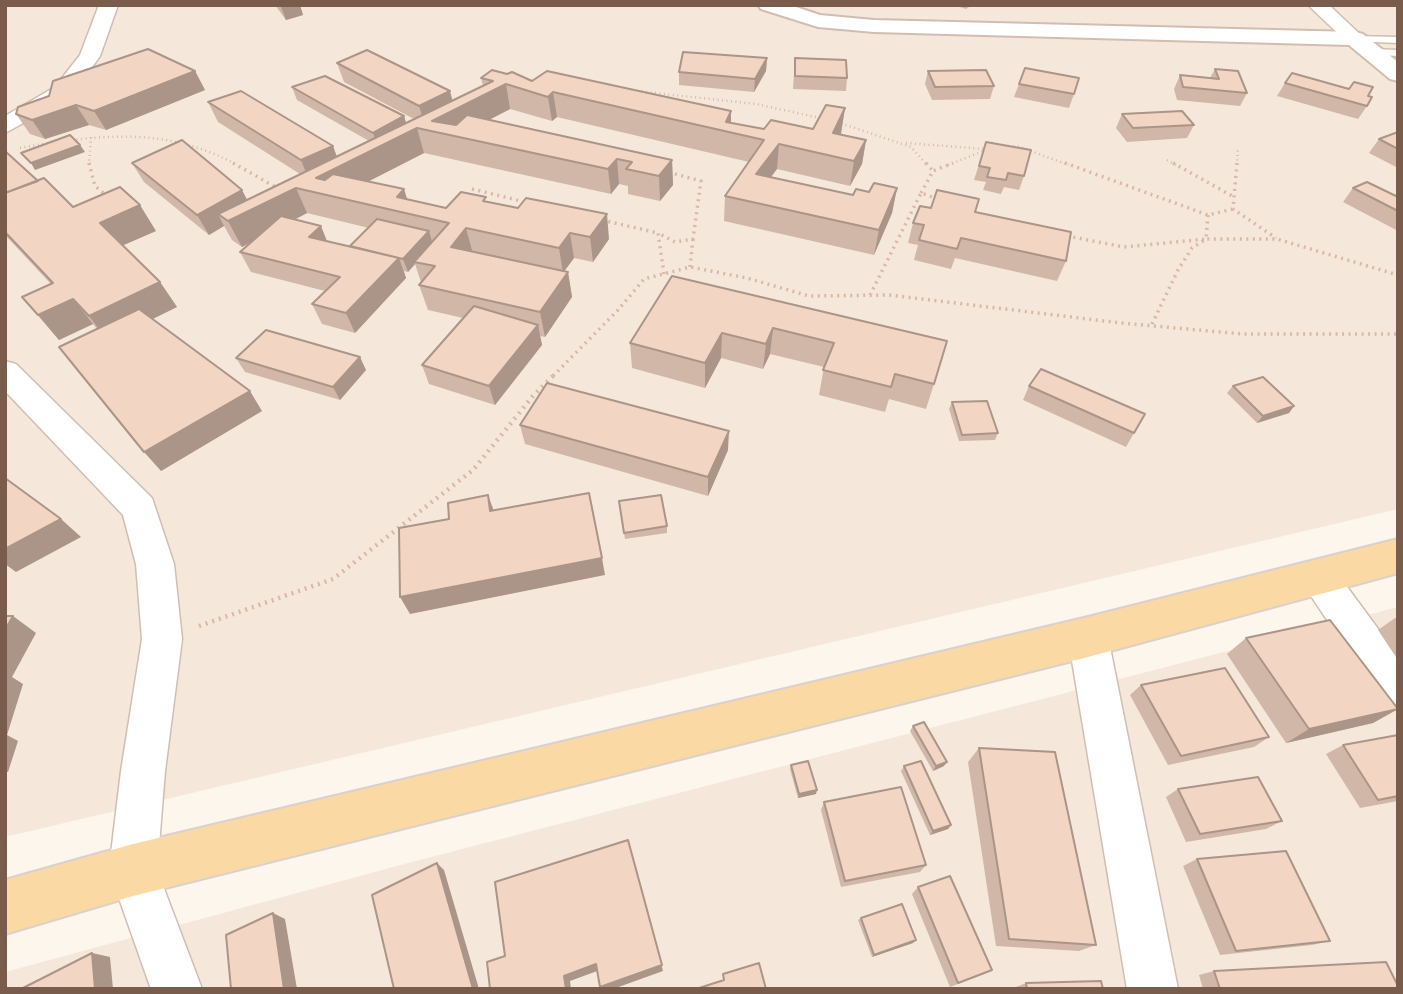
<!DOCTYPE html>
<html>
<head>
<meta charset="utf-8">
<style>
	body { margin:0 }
	#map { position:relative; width:1403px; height:994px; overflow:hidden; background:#fdf6ec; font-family:"Titillium Web",sans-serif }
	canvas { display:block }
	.frame { position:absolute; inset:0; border:7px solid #7a5c4d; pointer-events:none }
</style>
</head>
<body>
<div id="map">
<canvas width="1403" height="994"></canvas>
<div class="frame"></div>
</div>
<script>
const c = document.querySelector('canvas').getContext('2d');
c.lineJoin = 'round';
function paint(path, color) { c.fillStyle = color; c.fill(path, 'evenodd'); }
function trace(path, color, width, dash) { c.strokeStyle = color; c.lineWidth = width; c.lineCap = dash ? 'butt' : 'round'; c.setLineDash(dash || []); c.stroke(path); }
paint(new Path2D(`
	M5 5H1398V509L5 837Z
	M1398 607V989H5V972L408 863Z`), '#f5e8da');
const service = new Path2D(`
	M1355 36 1398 37V43L1351 41V37Z
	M1372 49 1398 50V56L1368 54 1367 52Z`);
const minor = new Path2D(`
	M99 5H118L100 56 71 97 5 133V116L55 87 80 55Z
	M1308 5H1329L1365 39 1362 43H1348Z
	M5 361 16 364 152 498 174 564 182 639 165 771 157 870 202 989H151L109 870 121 771 142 639 136 564 123 515 5 391Z
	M1318 560 1331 565 1398 656V709L1383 704 1305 587 1299 576 1305 565Z
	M1088 619 1102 624 1108 637 1178 989H1127L1068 637 1074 624Z`);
const tertiary = new Path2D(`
	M758 5H790L820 15 874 20 1355 32 1363 34 1398 62V81L1390 79 1349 45 874 32 818 27 761 9Z`);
const primary = new Path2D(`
	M1398 539V573L1088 657 133 896 5 934V880L133 844 1088 617Z`);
trace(service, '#d1beb0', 3);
trace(minor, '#d1beb0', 3);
trace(tertiary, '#d1beb0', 4);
trace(primary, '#dad1cd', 4);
trace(new Path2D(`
	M637 91 756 104 825 119
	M837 122 911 147 927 165
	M72 140C133 133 182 135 237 165
	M906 143 985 149
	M1009 147 1017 146 1069 165
	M20 148 49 143
	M1167 160 1176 165
	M89 165 91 137
	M948 165 986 150
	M1237 165 1238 147`), '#d9b8a5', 2.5, [1, 3.5]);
trace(new Path2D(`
	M89 163 95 186 108 197
	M233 163 279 189
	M926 163 933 171
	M1065 163 1208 215 1233 209
	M1173 163 1234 197
	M1237 163 1233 209 1276 238
	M472 189 529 203
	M921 193 933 171 953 163
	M602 220 658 233
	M1067 236 1124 247 1206 239 1208 215
	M690 267 693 239
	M664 274 658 233 675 242 693 239 701 181 668 172
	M870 295 921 193 938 199
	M1152 324 1178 270 1192 248 1206 239H1277L1398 275
	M553 376 618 310 644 279 690 267 747 278 809 296 889 295 1121 323 1243 334H1398`), '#d9b8a5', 3.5, [2, 4.5]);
trace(new Path2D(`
	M199 626 333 579 473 470 533 396 555 374`), '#d9b8a5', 4.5, [2, 5]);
paint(service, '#fff');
paint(minor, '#fff');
paint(tertiary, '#fff');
paint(primary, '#fbd9a5');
paint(new Path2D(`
	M275 5H300L303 15 286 20Z
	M954 5H972L966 9Z
	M767 58 766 71 754 92 679 85V72Z
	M795 58 847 78 846 91 793 89Z
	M337 63 452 101 483 86 481 78 532 81 731 111V123L764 129H813L845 108 841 134 866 140 862 164 850 186 777 169 770 177 853 195 897 188 892 213 874 255 724 221 725 196 749 162 557 117 552 121 510 109 489 120 672 160 673 185 660 201 628 194V186L619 184 611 194 424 153 369 181 407 199 446 208 487 202 609 239 593 262 574 258 564 271 568 272 572 297 545 337 540 336 542 345 495 405 429 384 422 365 463 318 428 310 419 285 421 282 415 264 408 272 404 271 406 278 355 333 322 324 312 304 325 291 251 272 240 252 253 241 242 247 232 240 224 226 209 235 144 182 132 163 248 200 300 174 218 122 208 102 333 146 337 157 369 141 297 100 292 87 404 116 406 123 414 119 344 82ZM307 213 369 228 350 246 327 241 294 220Z
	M1215 69 1247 93 1240 106 1177 100 1174 89 1180 75 1210 78Z
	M195 71 205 90 106 130 89 125 45 139 30 134 16 114Z
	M928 71 994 86 990 99 932 100 925 84Z
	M1285 83 1368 96 1367 106 1358 119 1277 96Z
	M1019 84 1074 94 1069 108 1014 97Z
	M1122 114 1194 125 1187 138 1127 142 1116 128Z
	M1398 132V168L1369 153 1379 139Z
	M986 142 1024 176 1019 190 1004 187 1001 194 983 190 986 182 974 180Z
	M5 151 38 181 73 207 156 231 123 245 160 282 177 307 152 319 262 411 161 471 97 329 93 324 59 340 22 297 51 284 5 235Z
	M1353 188 1398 197V231L1343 202Z
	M931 208 975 212 1066 261 1057 281 955 258 951 269 914 260 918 245 908 243 913 223Z
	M672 276 934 384 926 409 889 399 885 412 819 395 824 367 770 354 763 369 721 358 705 388 632 368 630 343Z
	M236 358 366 370 340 400 245 372Z
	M1029 386 1134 433 1126 447 1023 400Z
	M1233 386 1294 406 1289 413 1257 423 1227 393Z
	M952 402 998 433 995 440 959 441 949 409Z
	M520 425 728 450 708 496 525 444Z
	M619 501 667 526V533L625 539Z
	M1395 618H1398V660L1378 630Z
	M1246 638 1398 709 1373 723 1286 743 1227 654Z
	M1141 685 1269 737 1254 747 1168 765 1130 695Z
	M913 726 944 766 933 771 910 731Z
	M1398 735V801L1360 808 1326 754 1343 745Z
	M979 748 1096 945 1079 951 996 946 968 762Z
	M791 765 816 794 798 798 790 769Z
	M904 766 951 825 948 829 930 835 901 771Z
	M1178 789 1282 821 1266 829 1186 842 1166 797Z
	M824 802 926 865 920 872 841 887 821 810Z
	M1197 859 1330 941 1312 945 1220 955 1183 866Z
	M918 887 984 974 950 987 912 894Z
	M861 918 913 943 872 957 858 920Z
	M1214 971 1398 989H1203L1199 975Z
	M1026 983 1103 989H1016V987Z`), '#d1b7a8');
paint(new Path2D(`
	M288 5H300L303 15 286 20 281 7Z
	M767 58 766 71 754 92 755 79Z
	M195 71 205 90 106 130 94 111Z
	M506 84 510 109 456 137 425 125 419 106 450 91 455 110Z
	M553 92 557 117 552 121 548 97Z
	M76 105 89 125 45 139 32 120Z
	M845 108 841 133 830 158 833 133Z
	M731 111V133L726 122Z
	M404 116 408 130 378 146 373 133Z
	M417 128 424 153 338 197 316 178Z
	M866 140 862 164 850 186 854 161Z
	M779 144 777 169 755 199 756 174Z
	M80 145 85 152 35 170 31 163Z
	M333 146 340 166 309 180 301 160Z
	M617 159 619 184 611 194 608 169Z
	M672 160 673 185 660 201 659 176Z
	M296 188 307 213 242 247 228 221 218 214 224 226 209 235 197 215 242 190 252 209Z
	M897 188 892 213 874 255 879 230Z
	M404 189 412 214 397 197Z
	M140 205 156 231 117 248 100 223Z
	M607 214 609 239 593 262 590 237Z
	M321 226 329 246 309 237Z
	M466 228 473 254 451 247Z
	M429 231 433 245 414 262 415 264 408 272 403 259Z
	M570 233 574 258 563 273 559 248Z
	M399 258 406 278 355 333 346 313Z
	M568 272 572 297 545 337 540 312Z
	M160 282 177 307 108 341 89 316Z
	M73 299 93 324 59 340 38 315Z
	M538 325 542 345 495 405 489 386Z
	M773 328 770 354 763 369 766 344Z
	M722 333 721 358 705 388V363Z
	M360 357 366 370 340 400 333 387Z
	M250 391 262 411 161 471 144 452Z
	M1294 406 1289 413 1257 423 1263 416Z
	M729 431 728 450 708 496V477Z
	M488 495 495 514 490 511Z
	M61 519 81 537 16 572 5 564V549Z
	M602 558 605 575 410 614 400 597Z
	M13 616 36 633 12 677 23 684 7 735 18 741 8 772 5 771V630Z
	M1398 709 1373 723 1286 743 1309 729Z
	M947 762 944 766 933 771 936 766Z
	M817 790 816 794 798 798 799 794Z
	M951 825 948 829 930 835 933 831Z
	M631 850 663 971 613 989H602L600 987Z
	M437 863 444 870 479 989H473Z
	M273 913 285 919 297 989H284Z
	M916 940 913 943 872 957 874 955Z
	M92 953 110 957 113 989H95Z
	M596 964 600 970 570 981 571 989H566L564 976Z`), '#aa9588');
const building = new Path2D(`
	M148 49 195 71 94 111 76 105 32 120 16 114 18 107 49 96 53 81Z
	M367 50 450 91 419 106 337 63Z
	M683 52 767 58 755 79 679 72Z
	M795 58 846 60 847 78 795 76Z
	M1025 68 1079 78 1074 94 1019 84Z
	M1215 69 1238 71 1247 93 1183 87 1180 75 1219 79Z
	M492 70 507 74 512 72 532 81 547 71 731 111 726 122 764 129 771 120 813 129 826 105 845 108 833 133 866 140 854 161 779 144 756 174 853 195 856 189 869 192 874 183 897 188 879 230 725 196 764 140 553 92 548 97 506 84 432 121 456 125 467 115 672 160 659 176 626 169 632 162 617 159 608 169 417 128 316 178 325 180 333 174 404 189 397 197 446 208 461 192 486 197 483 201 518 208 526 198 607 214 590 237 570 233 559 248 466 228 451 247 568 272 540 312 419 285 435 266 414 262 449 223 296 188 228 221 218 214 493 81 481 78Z
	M986 70 994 86 935 87 928 71Z
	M1292 73 1349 89 1354 82 1373 87 1368 96 1372 97 1367 106 1285 83Z
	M325 76 404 116 373 133 292 87Z
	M241 91 333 146 301 160 208 102Z
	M1182 111 1194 125 1133 128 1122 114Z
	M1398 132V149L1379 139Z
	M70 135 80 145 31 163 21 153Z
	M182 140 242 190 197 215 132 163Z
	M986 142 1031 150 1024 176 1008 173 1006 180 987 177 990 168 979 166Z
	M5 151 38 181 5 193Z
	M44 178 73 207 120 187 140 205 100 223 160 282 89 316 73 299 38 315 22 297 53 283 5 232V193Z
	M1367 182 1398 197V211L1353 188Z
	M937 190 979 199 975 212 1071 232 1066 261 961 238 957 249 919 240 924 225 913 223 920 206 931 208Z
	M281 216 321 226 309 237 399 258 346 313 312 304 340 277 240 252Z
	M377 219 429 231 403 259 350 246Z
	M672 276 947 341 934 384 895 374 891 387 823 370 834 343 773 328 766 344 722 333 705 363 630 343Z
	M474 306 538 325 489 386 422 365Z
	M139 309 250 391 144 452 59 347Z
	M266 330 360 357 333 387 236 358Z
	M1041 369 1145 414 1134 433 1029 386Z
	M1263 377 1294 406 1263 416 1233 386Z
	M547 383 729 431 708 477 520 425Z
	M987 401 998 433 962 435 952 402Z
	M5 478 61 519 5 549Z
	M589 493 602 558 400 597 399 528 449 519 448 503 488 495 490 511Z
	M661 495 667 526 624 533 619 501Z
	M5 616H13L5 630Z
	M1330 620 1398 709 1309 729 1246 638Z
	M1225 668 1269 737 1181 756 1141 685Z
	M924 722 947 762 936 766 913 726Z
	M1398 735V796L1378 800 1343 745Z
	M979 748 1055 752 1096 945 1009 939Z
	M808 761 817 790 799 794 791 765Z
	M921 761 951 825 933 831 904 766Z
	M1258 777 1282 821 1200 834 1178 789Z
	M901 787 926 865 845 881 824 802Z
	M628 840 662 965 600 987 596 964 564 976 566 989H490L487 962 505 956 495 882Z
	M1286 851 1330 941 1236 951 1197 859Z
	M437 863 473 989H394L372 895Z
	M950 876 992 970 958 983 918 887Z
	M902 904 916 940 874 955 861 918Z
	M273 913 284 989H231L226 935Z
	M92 953 95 989H21Z
	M1386 962 1398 986V989H1220L1214 971Z
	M759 963 766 989H696L724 980 723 974Z
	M1101 981 1103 989H1027L1026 983Z`);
paint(building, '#f3d5c3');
trace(building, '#aa9588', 2);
</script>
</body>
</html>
